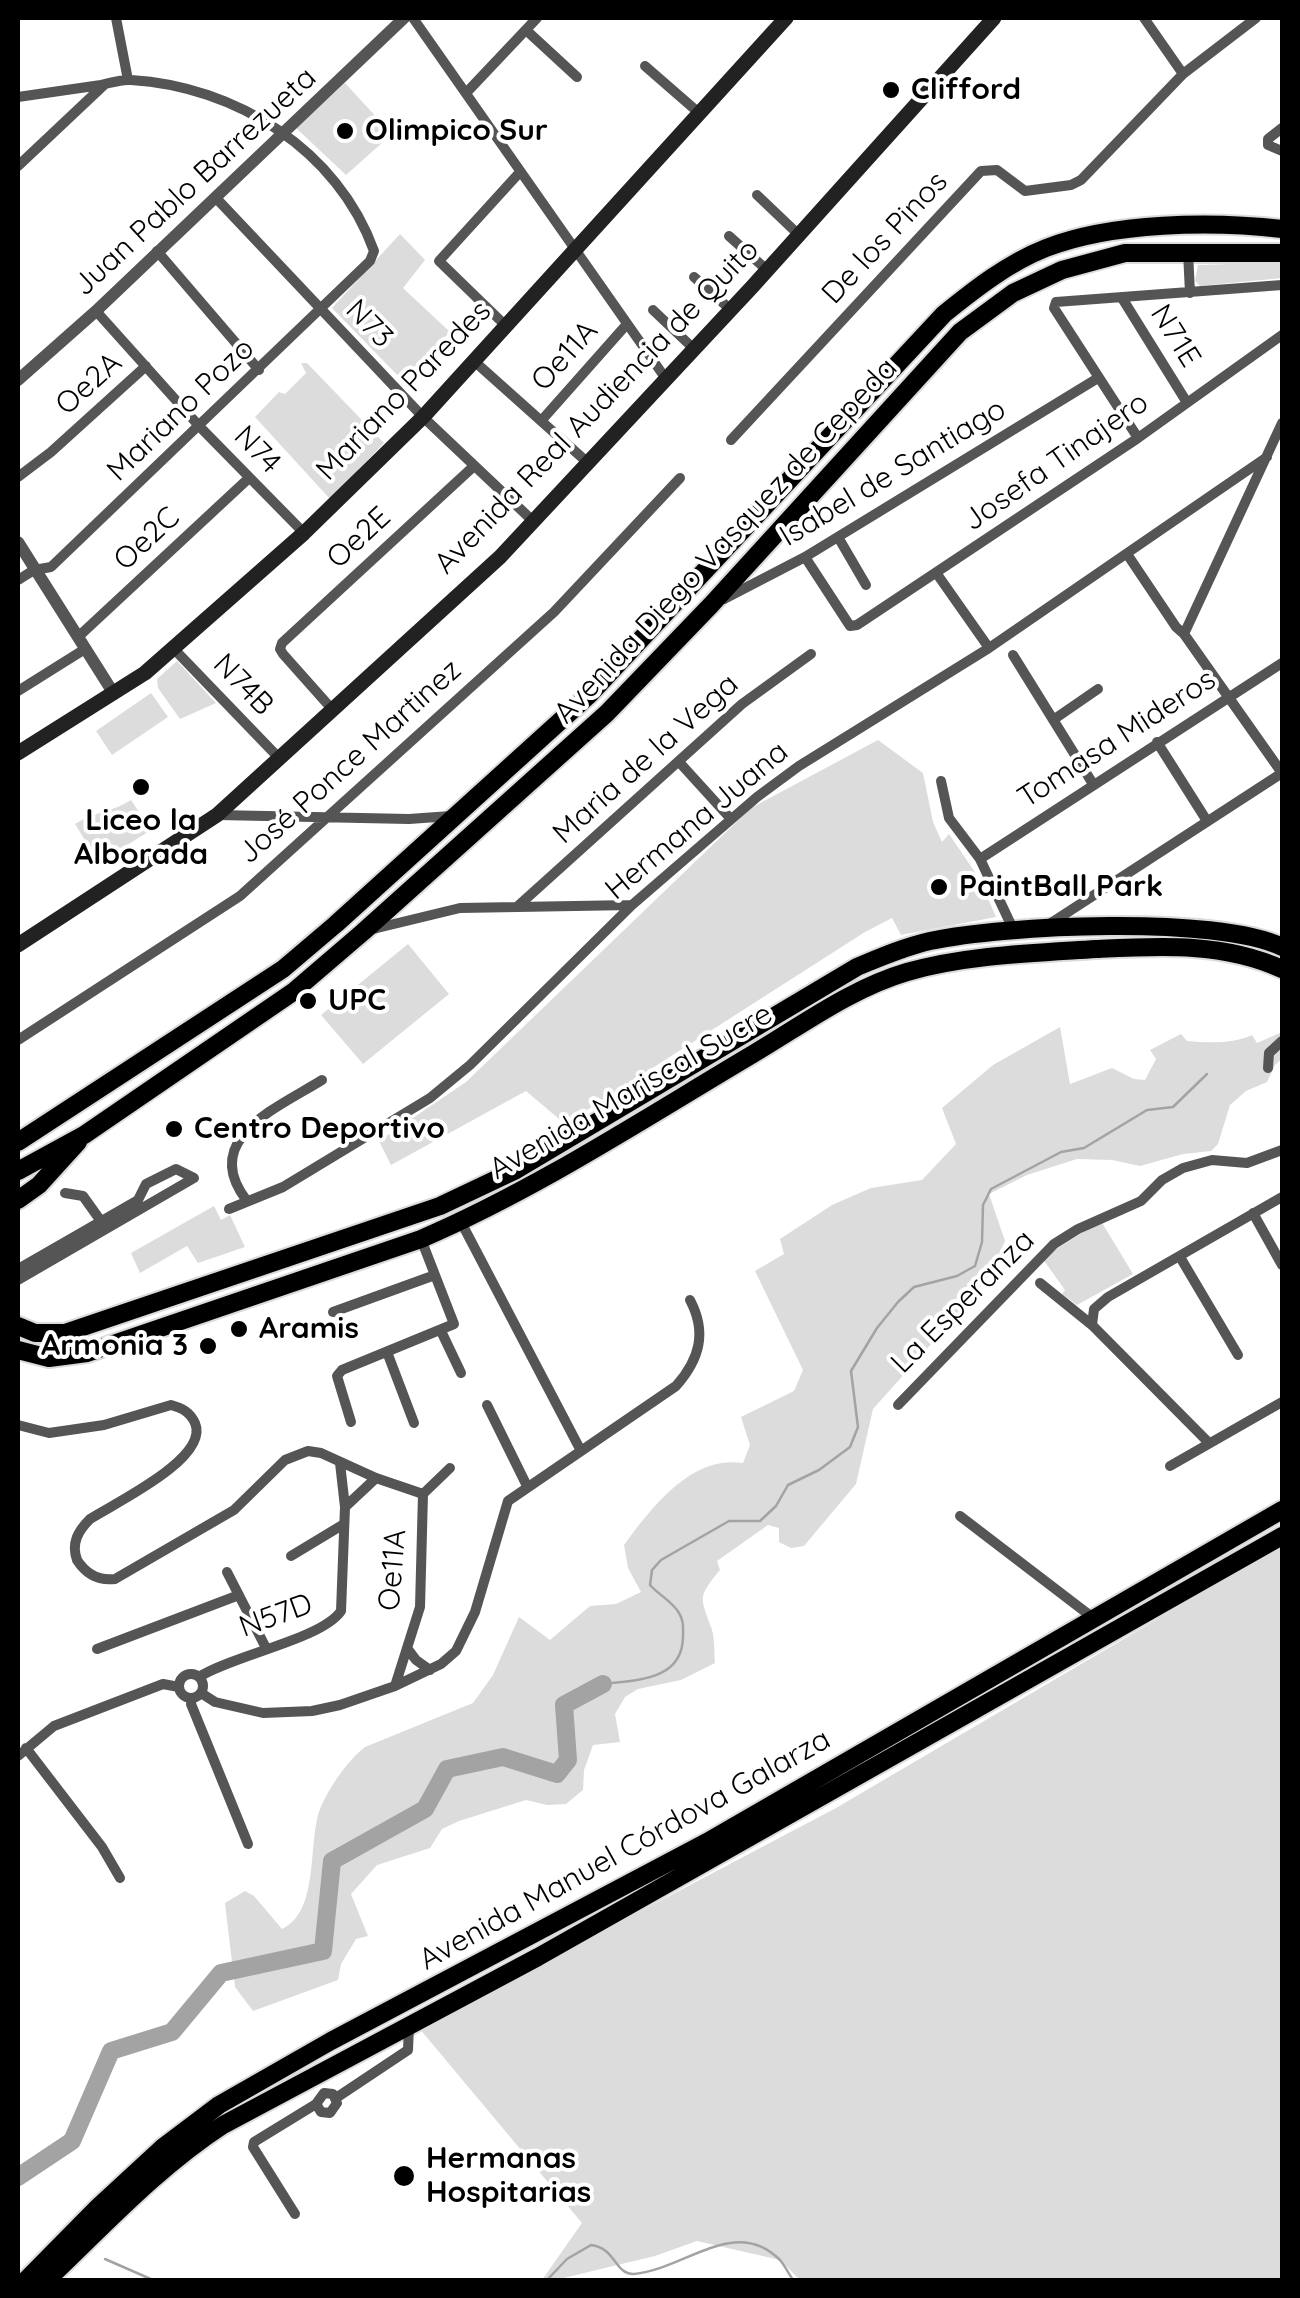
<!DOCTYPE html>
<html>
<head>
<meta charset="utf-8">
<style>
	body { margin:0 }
	#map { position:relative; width:1300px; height:2298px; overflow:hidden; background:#fff; font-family:Quicksand,sans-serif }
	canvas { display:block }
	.frame { position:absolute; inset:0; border:20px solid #000; pointer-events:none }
</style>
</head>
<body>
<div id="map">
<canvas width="1300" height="2298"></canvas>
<div class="frame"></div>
</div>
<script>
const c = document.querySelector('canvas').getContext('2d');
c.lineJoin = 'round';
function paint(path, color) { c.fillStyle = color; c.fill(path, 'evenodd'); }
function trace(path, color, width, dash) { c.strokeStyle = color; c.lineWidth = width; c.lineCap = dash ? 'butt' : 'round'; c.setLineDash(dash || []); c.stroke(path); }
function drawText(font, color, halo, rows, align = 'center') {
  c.font = font + ' Quicksand,sans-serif'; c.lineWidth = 8; c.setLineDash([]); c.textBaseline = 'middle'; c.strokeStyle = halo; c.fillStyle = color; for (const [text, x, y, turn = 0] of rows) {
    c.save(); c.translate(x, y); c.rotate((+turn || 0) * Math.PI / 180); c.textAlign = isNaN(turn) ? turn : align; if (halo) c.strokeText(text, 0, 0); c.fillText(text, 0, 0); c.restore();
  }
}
paint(new Path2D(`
	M345 83 392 134 346 175 296 128Z
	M400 234 425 260 403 288 450 332 403 381 332 308Z
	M1261 263 1282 264V278L1200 286 1195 281 1198 265Z
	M301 363H307L384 443 330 499 255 417 279 392 285 394 306 373Z
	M177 661 216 703 180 719 158 688 157 679Z
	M151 693 168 717 112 755 96 731Z
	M878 740 923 773 933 822 942 842 949 834 979 878 996 917 901 935 892 918 865 932 565 1124 526 1091 391 1165 379 1141 466 1082 751 808Z
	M131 800 151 830 99 863 75 824C94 812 112 812 131 800Z
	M408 944 449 994 363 1064 321 1015Z
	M1060 1027 1070 1084 1112 1068 1134 1079 1145 1080 1156 1059 1150 1050 1181 1034 1187 1041C1209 1043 1233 1044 1252 1035L1257 1043 1282 1032V1059L1275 1065 1267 1082 1246 1091 1230 1105 1218 1144 1211 1151 1183 1154 1140 1166 1112 1160 1077 1159 1027 1175 989 1194 1005 1241 993 1270 974 1296 873 1409 856 1484 804 1546 791 1548 779 1542V1528L768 1525 717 1561 720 1570C696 1599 701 1597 712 1630 715 1640 714 1653 715 1663L681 1680 638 1689 625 1697 615 1714 620 1742 593 1745 584 1770 583 1790 566 1804 547 1805 526 1800 459 1821 442 1829 430 1848 377 1865 351 1894 368 1936 356 1939 341 1964 338 1980 253 2011 235 1987 225 1903 245 1891 254 1896 282 1929C319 1912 308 1846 319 1812 327 1790 347 1761 365 1747L473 1703 493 1675 519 1617 550 1640 590 1606 616 1604 641 1592 628 1568 624 1545C652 1507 691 1455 743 1463L750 1445 741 1417 794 1391 803 1370 755 1271 784 1254 780 1239 832 1205 871 1188 922 1180 956 1144 942 1108 993 1065Z
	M214 1206 221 1220 230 1215 245 1247 198 1263 187 1246 140 1273 131 1253Z
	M1101 1221 1133 1274 1077 1305 1062 1294 1065 1290 1042 1258Z
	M1282 1546V2280H800L780 2260 697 2241 655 2256 555 2280H542L582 2223 419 2028 836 1808Z`), '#dcdcdc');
trace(new Path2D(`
	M603 1684C636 1680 683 1681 683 1636 683 1628 684 1621 679 1613 672 1601 660 1596 650 1585L652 1570 661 1560 729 1521H760L776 1506 788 1485 819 1470 850 1447 858 1427 851 1371 877 1328 898 1302 914 1287 957 1276 975 1266 982 1242 983 1205 991 1189 1061 1152 1084 1148 1147 1110 1173 1107 1207 1074
	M105 2259 153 2280
	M547 2280 567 2259 591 2245C616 2248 615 2275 634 2274 686 2269 735 2215 780 2260 785 2266 789 2274 793 2280`), '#a3a3a3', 2.5);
trace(new Path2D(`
	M18 2177 72 2141 111 2051 172 2032 221 1973 323 1951 332 1861 425 1809 447 1769 503 1757 557 1774 568 1760 564 1705 603 1684`), '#a3a3a3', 18);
const primary = new Path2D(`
	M18 1142 283 969 336 924 589 695 944 314C975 289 1008 263 1046 248 1113 222 1212 221 1282 229
	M18 1171 84 1135 293 992 363 932 607 713 711 605 960 332 1013 293 1062 270 1125 253H1282
	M18 1200 39 1185 78 1142
	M18 1326 35 1333H65L440 1206 516 1170 857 967C881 957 904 947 930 941 1004 925 1216 915 1282 947
	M18 1350 49 1358 87 1353 421 1239C537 1189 645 1118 753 1054 802 1025 852 988 907 972 967 955 1034 953 1096 949 1159 946 1223 942 1282 969
	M26 2280 98 2207 162 2148 219 2105 331 2041 707 1842 1282 1510
	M47 2280C104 2226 157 2168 223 2125L538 1957 1282 1536`);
trace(primary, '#dbdbdb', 22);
trace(new Path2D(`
	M116 18 128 80
	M413 18 666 379
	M1144 18 1183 74
	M526 30 577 77
	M645 66 699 113
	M467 92 537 18
	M18 97C45 93 73 89 101 85 111 83 121 79 131 80 235 86 338 150 374 251L370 261 51 567 34 570 18 580
	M1282 128 1268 139V145L1282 151
	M18 166 105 84
	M757 195 799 235
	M216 198 423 417 534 522
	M729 236 767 270
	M157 251 259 370
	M1188 252 1190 293
	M694 277 731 310
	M1122 298 1186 401
	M653 310 694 349
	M96 311 200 427 304 533
	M506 326 439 261 520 172
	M474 361 587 462
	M541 421 627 324
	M1138 438 1054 308 1056 302 1282 285
	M731 440 981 171 997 170 1025 191 1071 185 1081 180 1183 74 1256 18
	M18 477 51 452 146 366
	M838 537 866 585
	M1127 554 1176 627 1184 634 1282 773
	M805 557 850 626 857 625 1138 438 1282 335
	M937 574 989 648
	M724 599 805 557 1098 378
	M1184 634 1282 423
	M78 637 249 478
	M173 648 278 757
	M1013 655 1093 784
	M18 691 85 649
	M331 708 283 654 280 649 282 643 474 466
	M1053 720 1098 689
	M1157 742 1207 821
	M680 763 730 818
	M941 781 949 818 980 859 1014 931
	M218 815 409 819 451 816
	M980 859 1282 663
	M518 906 742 704 811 654
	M1048 925 1282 773
	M369 930 460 908 632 905
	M18 1040 240 896 554 612 680 478
	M1268 1068 1269 1053 1282 1041
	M65 1193 83 1196 103 1224
	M247 1201C199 1139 277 1108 322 1080
	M229 1209 283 1187 430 1098 470 1065 632 905 757 797 799 766 989 648 1267 457
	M1253 1213 1282 1265
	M461 1222 580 1449
	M1180 1257 1238 1355
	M18 1269 138 1200 146 1184 176 1169 194 1178 18 1280
	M1040 1283 1092 1325 1209 1443
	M333 1312 435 1275
	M1092 1325 1094 1309 1108 1297 1282 1197
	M441 1331 461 1373
	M387 1352 414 1423
	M487 1405 527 1486
	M898 1405 1054 1244 1078 1229 1141 1201 1162 1180 1183 1168 1212 1160 1247 1163 1282 1150
	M351 1422 337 1376 342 1370 454 1324 421 1239
	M18 1425 49 1433 104 1425 171 1405C182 1408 190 1412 195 1423 210 1458 115 1503 90 1519 78 1531 71 1543 77 1560 86 1574 98 1581 115 1579L234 1510 285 1460 308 1451 321 1453 376 1478 423 1494
	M1170 1466 1282 1402
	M345 1507 376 1478
	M960 1516 1092 1617
	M291 1556 344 1524
	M227 1572 266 1648
	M407 1648 416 1660 430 1670
	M97 1649 239 1595
	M179 1686a12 12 0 1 1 24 0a12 12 0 1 1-24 0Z
	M199 1677C234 1655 322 1639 341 1611L345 1507 340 1463
	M395 1686 420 1607 423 1494 450 1468
	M201 1693 215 1702 263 1713 312 1711 340 1705 395 1686 441 1664 456 1651 475 1612 508 1501 676 1386C700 1359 707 1332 690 1300
	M192 1698 191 1704 248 1844
	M26 1748 102 1847 120 1878
	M18 1756 54 1726 163 1684 179 1687
	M336 2098 408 2050 409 2026
	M295 2214 253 2147 254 2142 316 2104 324 2093 333 2094 337 2103 330 2113 321 2112 316 2104`), '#555', 10);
trace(new Path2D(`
	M18 380 96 311 404 18
	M18 542 114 694`), '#555', 12);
trace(new Path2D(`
	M18 753 145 673 304 533 423 417 786 18
	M18 945 217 815 500 557 752 287 994 18`), '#222', 15);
trace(primary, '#000', 18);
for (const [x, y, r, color] of [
	[891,90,10,"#000"],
	[345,131,10,"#000"],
	[141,787,10,"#000"],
	[939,887,10,"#000"],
	[308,1001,10,"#000"],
	[174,1129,10,"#000"],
	[239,1329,10,"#000"],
	[208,1346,10,"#000"],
	[404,2176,12,"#000"]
]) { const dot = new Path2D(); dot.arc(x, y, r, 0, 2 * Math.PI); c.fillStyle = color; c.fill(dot); trace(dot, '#fff', 4); }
drawText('bold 30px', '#000', '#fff', [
	["Clifford",911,90],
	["Olimpico Sur",365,131],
	["Liceo la",141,821,"center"],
	["Alborada",141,855,"center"],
	["PaintBall Park",959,887],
	["UPC",328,1001],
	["Centro Deportivo",194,1129],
	["Aramis",259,1329],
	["Armonia 3",188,1346,"right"],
	["Hermanas",426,2159],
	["Hospitarias",426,2193]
], 'left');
drawText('30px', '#000', '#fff', [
	["Juan Pablo Barrezueta",195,182,-43],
	["De los Pinos",885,238,-47],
	["N73",369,324,46],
	["N71E",1175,336,58],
	["Oe11A",565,356,-48],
	["Oe2A",89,384,-42],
	["Mariano Paredes",404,391,-46],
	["Avenida Real Audiencia de Quito",597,407,-46],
	["Mariano Pozo",181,410,-44],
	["N74",257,450,46],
	["Josefa Tinajero",1056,462,-35],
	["Isabel de Santiago",893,473,-31],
	["Oe2E",359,538,-43],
	["Oe2C",147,539,-43],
	["Avenida Diego Vasquez de Cepeda",726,541,-47],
	["N74B",243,685,46],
	["Tomasa Mideros",1117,739,-33],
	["Maria de la Vega",646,759,-42],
	["José Ponce Martinez",350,762,-42],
	["Hermana Juana",697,821,-40],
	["Avenida Mariscal Sucre",631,1092,-30],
	["La Esperanza",963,1302,-45],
	["Oe11A",393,1570,-85],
	["N57D",276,1616,-20],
	["Avenida Manuel Córdova Galarza",625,1850,-29]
]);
</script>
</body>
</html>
